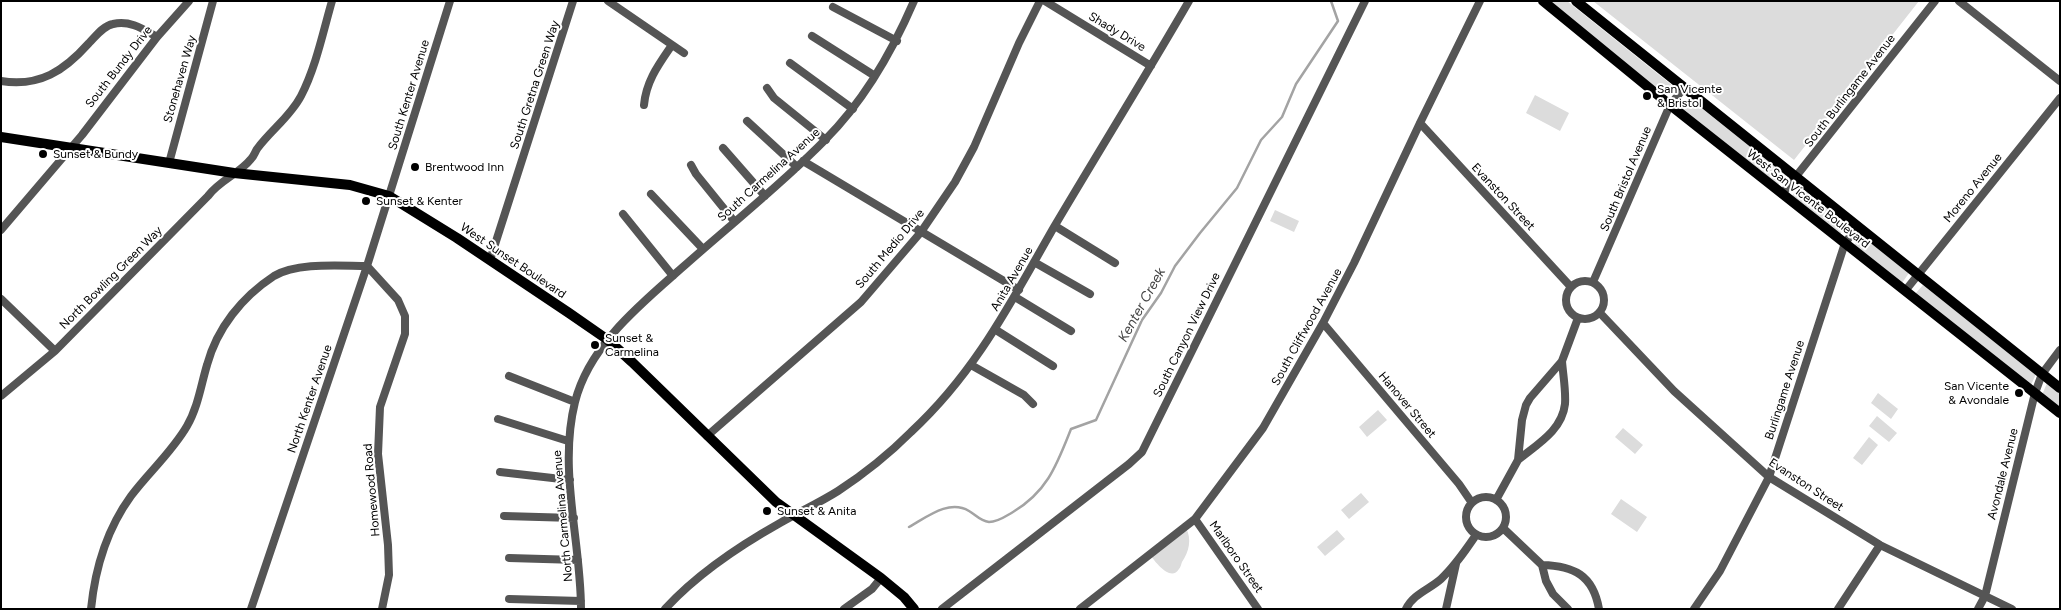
<!DOCTYPE html>
<html>
<head>
<meta charset="utf-8">
<style>
	body { margin:0 }
	#map { position:relative; width:2061px; height:610px; overflow:hidden; background:#fff; font-family:Figtree,sans-serif }
	canvas { display:block }
	.frame { position:absolute; inset:0; border:2px solid #000; pointer-events:none }
</style>
</head>
<body>
<div id="map">
<canvas width="2061" height="610"></canvas>
<div class="frame"></div>
</div>
<script>
const c = document.querySelector('canvas').getContext('2d');
c.lineJoin = 'round';
function paint(path, color) { c.fillStyle = color; c.fill(path, 'evenodd'); }
function trace(path, color, width, dash) { c.strokeStyle = color; c.lineWidth = width; c.lineCap = dash ? 'butt' : 'round'; c.setLineDash(dash || []); c.stroke(path); }
function drawText(font, color, halo, rows, align = 'center') {
  c.font = font + ' Figtree,sans-serif'; c.lineWidth = 4; c.setLineDash([]); c.textBaseline = 'middle'; c.strokeStyle = halo; c.fillStyle = color; for (const [text, x, y, turn = 0] of rows) {
    c.save(); c.translate(x, y); c.rotate((+turn || 0) * Math.PI / 180); c.textAlign = isNaN(turn) ? turn : align; if (halo) c.strokeText(text, 0, 0); c.fillText(text, 0, 0); c.restore();
  }
}
paint(new Path2D(`
	M1548 1H1567L1673 86 1666 96Z
	M1593 1H1919L1794 160Z
	M1535 95 1569 113 1560 131 1526 113Z
	M1690 99 1786 175 1778 185 1682 108Z
	M1799 186 1848 225 1840 234 1792 196Z
	M1275 210 1299 221 1294 232 1270 221Z
	M1862 236 1909 273 1902 283 1854 245Z
	M1923 285 2036 374 2031 385 1915 294Z
	M2047 383 2060 393V409L2042 395Z
	M1878 393 1898 409 1891 419 1871 403Z
	M1378 410 1387 420 1367 437 1359 427Z
	M1877 416 1897 433 1889 442 1869 426Z
	M1623 428 1643 445 1635 454 1615 437Z
	M1869 437 1878 445 1862 465 1853 458Z
	M1361 493 1369 502 1349 519 1341 510Z
	M1621 499 1647 517 1637 532 1611 514Z
	M1186 528C1192 539 1189 552 1182 562 1181 564 1181 567 1179 569 1171 582 1156 563 1151 556Z
	M1337 530 1345 539 1325 556 1317 547Z`), '#dcdcdc');
trace(new Path2D(`
	M909 527C927 517 949 499 969 511 976 515 980 521 989 522 998 522 1006 516 1013 512 1048 491 1057 464 1071 429L1096 420 1142 320 1161 293 1175 266 1200 233 1237 188 1261 140 1282 117 1296 84 1338 21 1331 1`), '#a3a3a3', 2.5);
trace(new Path2D(`
	M608 1 684 53
	M1045 1 1151 66
	M1959 1 2060 81
	M833 7 897 41
	M812 36 875 76
	M790 63 853 109
	M1 81C40 87 64 71 89 43 96 36 103 26 113 24 130 20 143 29 157 37
	M767 88 774 98 826 140
	M644 105C646 81 659 64 672 45
	M747 121 797 167
	M1420 123 1571 287
	M723 148 765 196
	M803 161 1019 290
	M169 163 213 1
	M691 165 696 174 734 221
	M651 194 703 249
	M1782 194 1935 1
	M623 214 673 276
	M1055 226 1115 263
	M1 230 82 135 157 37 189 1
	M490 260 573 1
	M1034 262 1090 294
	M1566 300a19 19 0 1 1 38 0a19 19 0 1 1-38 0Z
	M1593 282 1670 105 1684 88
	M1905 291 2060 98
	M1015 297 1071 331
	M1 299 55 351
	M1600 313 1674 391 1769 477 1880 545 2012 609
	M1323 323 1459 484 1472 503
	M996 330 1053 366
	M971 365 1024 395 1033 404
	M509 376 575 402
	M1 396 55 351 208 196C220 180 239 174 251 159 254 156 255 152 257 149 271 130 290 117 301 96 316 67 323 32 332 1
	M498 419 568 441
	M707 436 861 302 921 232 955 182 974 147 1019 43 1040 1
	M1518 460C1536 445 1562 431 1565 404 1566 390 1563 375 1562 361
	M500 472 570 480
	M1466 517a20 20 0 1 1 40 0a20 20 0 1 1-40 0Z
	M1496 500 1518 460 1522 420 1526 405 1530 398 1562 361 1578 318
	M504 516 574 518
	M1195 519 1258 609
	M1503 528 1542 565 1546 581 1553 594 1568 609
	M509 558 578 560
	M1542 565C1574 566 1593 575 1599 609
	M509 599 581 601
	M91 609C95 569 107 529 131 496 149 472 172 452 187 426 198 407 201 385 207 365 217 328 242 297 274 276 298 262 340 266 367 266L398 300 405 316V334L380 407 378 454 388 545 389 575 382 609
	M251 609 367 266 450 1
	M581 609C581 541 558 470 575 402 589 345 642 303 684 266 731 224 781 185 825 140 864 101 892 52 914 1
	M665 609C697 574 739 546 780 523 799 512 819 503 838 491 864 474 889 454 911 432 976 372 1011 302 1054 227 1099 151 1145 77 1189 1
	M844 609 872 589 881 578
	M942 609 1129 464 1142 452 1365 1
	M1080 609 1195 519 1263 428 1323 323 1354 263 1420 123 1480 1
	M1406 609C1413 594 1430 589 1441 579 1455 566 1465 551 1476 535
	M1446 609 1456 564
	M1694 609 1720 571 1769 477 1845 243 1858 226
	M1838 609 1880 545
	M1978 609 1985 596 2035 393 2042 374 2060 350`), '#555', 8);
trace(new Path2D(`
	M1543 1 1670 105 2060 413
	M1576 1 2060 388
	M1 137 234 173 350 185 389 196 457 238 569 313 608 340 632 362 776 502 881 578 904 597 914 609`), '#000', 10);
for (const [x, y, r, color] of [
	[1647,96,5,"#000"],
	[43,154,5,"#000"],
	[415,167,5,"#000"],
	[366,201,5,"#000"],
	[595,345,5,"#000"],
	[2019,393,5,"#000"],
	[767,511,5,"#000"]
]) { const dot = new Path2D(); dot.arc(x, y, r, 0, 2 * Math.PI); c.fillStyle = color; c.fill(dot); trace(dot, '#fff', 2); }
drawText('12px', '#000', '#fff', [
	["Shady Drive",1117,32,31],
	["South Bundy Drive",119,67,-52],
	["Stonehaven Way",180,79,-74],
	["South Gretna Green Way",535,85,-72],
	["South Burlingame Avenue",1850,91,-52],
	["South Kenter Avenue",409,95,-73],
	["South Carmelina Avenue",769,175,-42],
	["South Bristol Avenue",1626,179,-67],
	["Moreno Avenue",1973,188,-51],
	["Evanston Street",1503,197,47],
	["West San Vicente Boulevard",1808,199,38],
	["South Medio Drive",890,249,-50],
	["West Sunset Boulevard",513,261,34],
	["North Bowling Green Way",111,278,-45],
	["Anita Avenue",1012,279,-60],
	["South Cliffwood Avenue",1307,327,-61],
	["South Canyon View Drive",1187,335,-64],
	["Burlingame Avenue",1785,390,-72],
	["North Kenter Avenue",310,399,-71],
	["Hanover Street",1407,405,50],
	["Avondale Avenue",2003,474,-76],
	["Evanston Street",1806,485,33],
	["Homewood Road",372,490,-95],
	["North Carmelina Avenue",563,516,-95],
	["Marlboro Street",1236,557,55]
]);
drawText('12px', '#000', '#fff', [
	["San Vicente",1657,89],
	["& Bristol",1657,103],
	["Sunset & Bundy",53,154],
	["Brentwood Inn",425,167],
	["Sunset & Kenter",376,201],
	["Sunset &",605,338],
	["Carmelina",605,352],
	["San Vicente",2009,386,"right"],
	["& Avondale",2009,400,"right"],
	["Sunset & Anita",777,511]
], 'left');
drawText('italic 14px', '#444', '#fff', [
	["Kenter Creek",1142,305,-61]
]);
</script>
</body>
</html>
